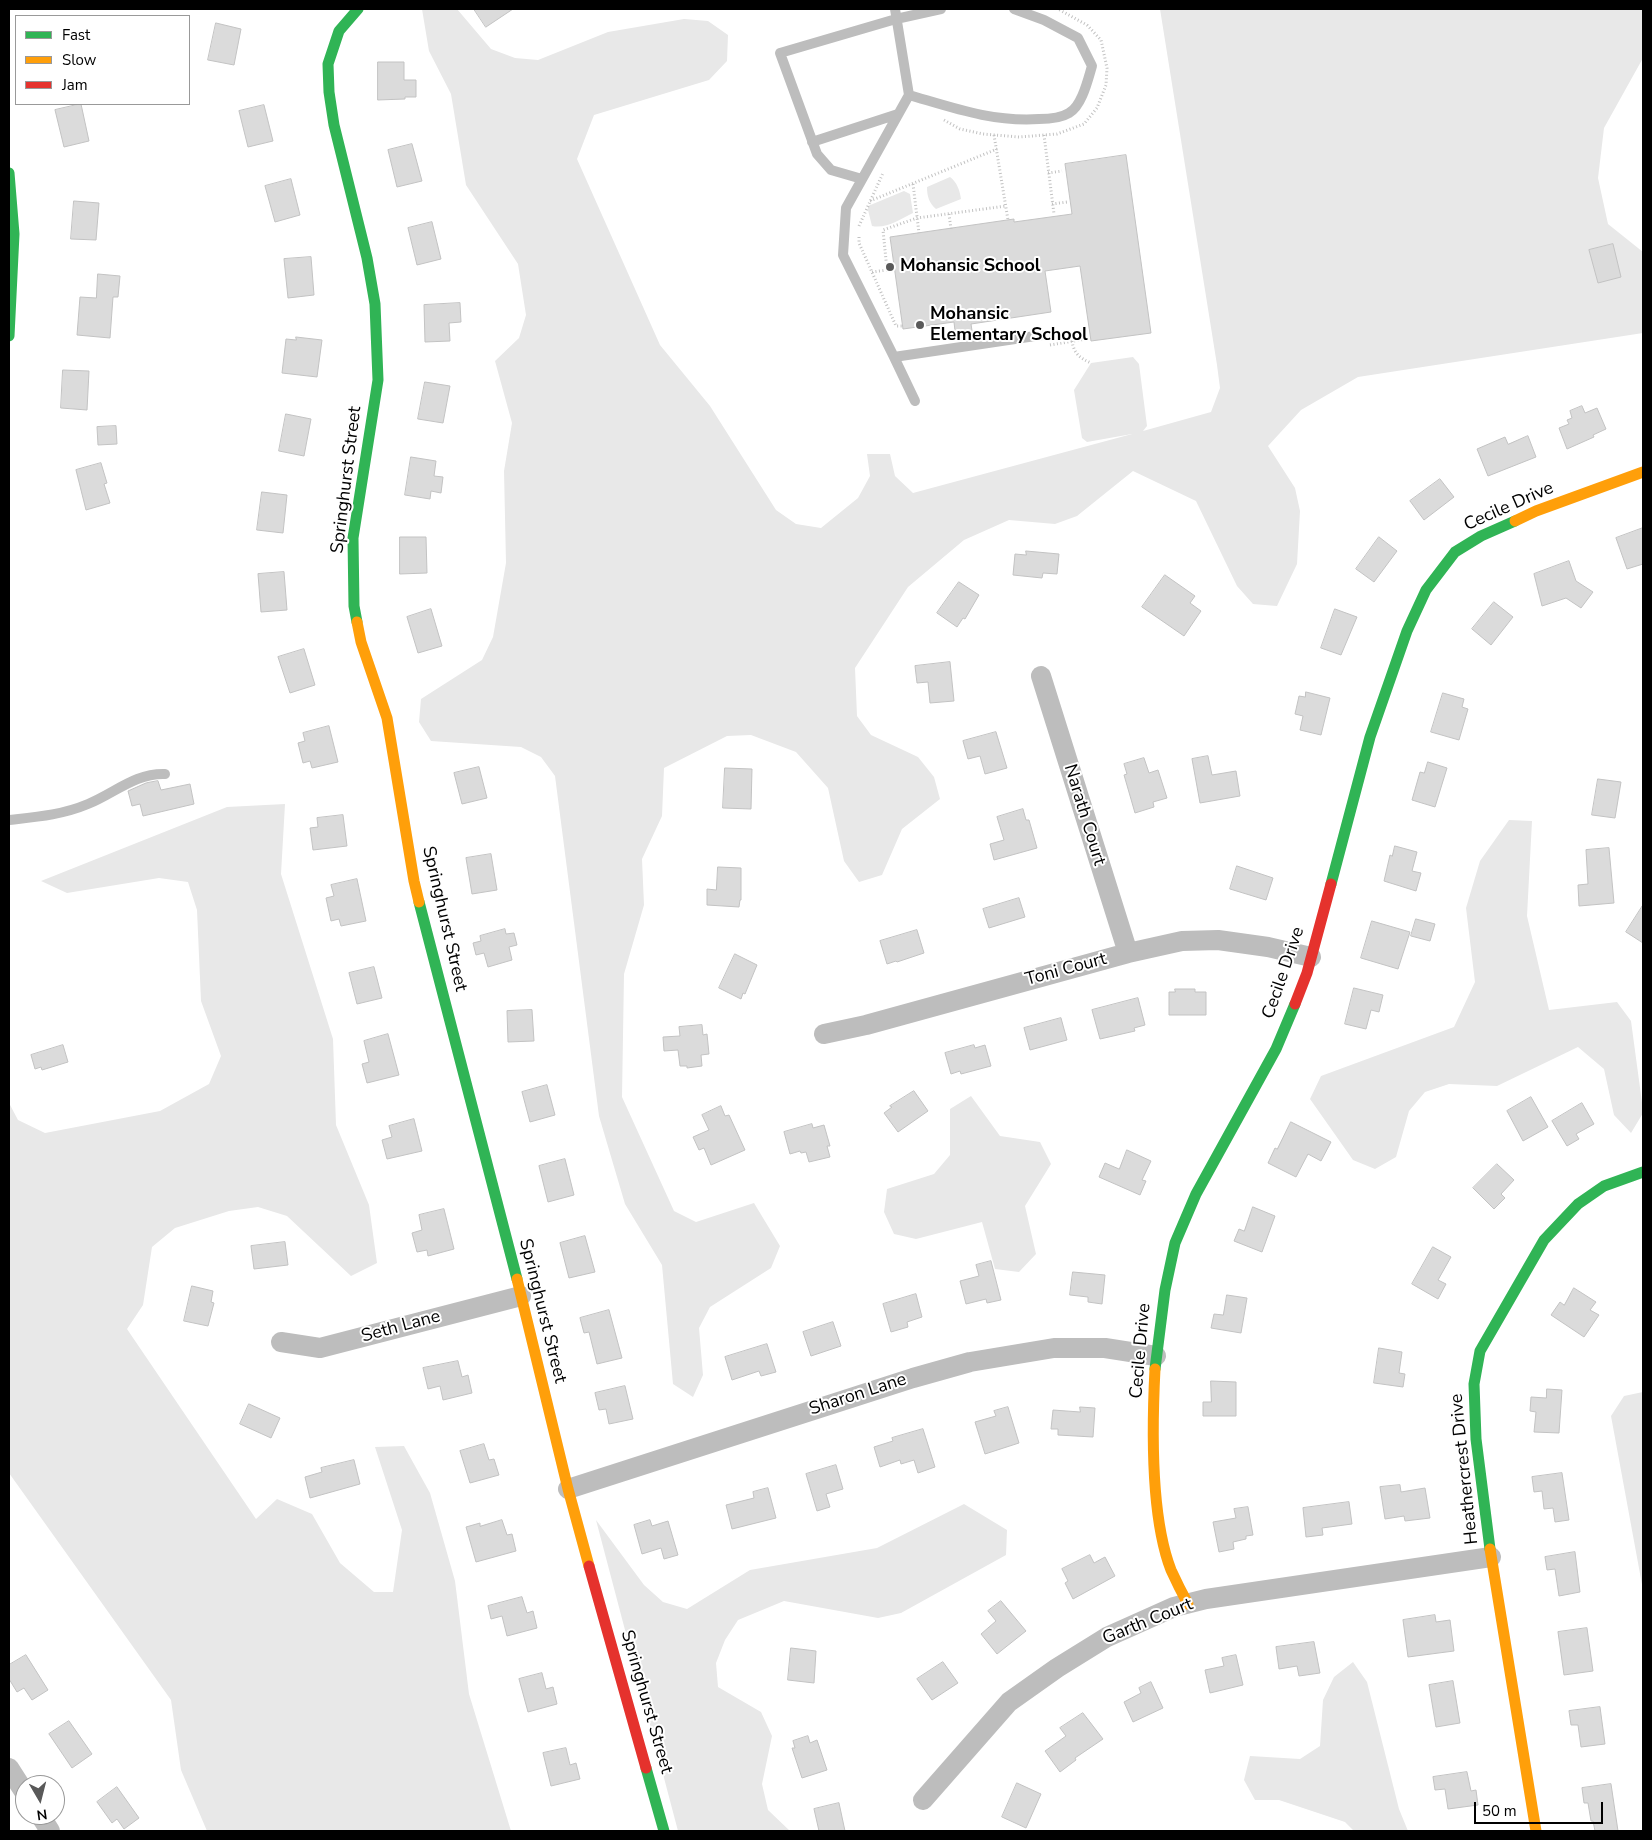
<!DOCTYPE html>
<html>
<head>
<meta charset="utf-8">
<style>
	body { margin:0 }
	#map { position:relative; width:1652px; height:1840px; overflow:hidden; background:#fff; font-family:"Nunito Sans",sans-serif }
	canvas { display:block }
	.frame { position:absolute; inset:0; border:10px solid #000; pointer-events:none }
	.legend { position:absolute; left:15px; top:15px; width:175px; height:90px; box-sizing:border-box; background:#fff; border:1px solid #999; margin:0; padding:6px 9px; list-style:none; font-size:15px; color:#000 }
	.legend li { display:flex; align-items:center; gap:10px; height:25px }
	.legend b { width:25px; border:1px solid #999 }
	.north { position:absolute; left:15px; top:1775px; width:50px; height:50px; box-sizing:border-box; background:#fff; border:1px solid #999; border-radius:50%; rotate:172deg; font-size:14px; font-weight:700; line-height:20px; text-align:center; color:#000 }
	.north::after { content:''; display:block; margin:auto; width:18px; height:22px; background:#595959; clip-path:polygon(50% 0,100% 100%,50% 72%,0 100%) }
	.scale { position:absolute; left:1474px; top:1802px; width:129px; height:22px; box-sizing:border-box; border:2px solid #000; border-top:0; padding-left:6px; font-size:15px; line-height:18px; white-space:nowrap; color:#000; -webkit-text-stroke:4px #fff; paint-order:stroke }
</style>
</head>
<body>
<div id="map">
<canvas width="1652" height="1840"></canvas>
<div class="frame"></div>
<ul class="legend">
<li><b style="height:6px;background:#30b455"></b>Fast</li>
<li><b style="height:6px;background:#ff9f0a"></b>Slow</li>
<li><b style="height:6px;background:#e5322d"></b>Jam</li>
</ul>
<div class="north">N</div>
<div class="scale">50 m</div>
</div>
<script>
const c = document.querySelector('canvas').getContext('2d');
c.lineJoin = 'round';
function paint(path, color) { c.fillStyle = color; c.fill(path, 'evenodd'); }
function trace(path, color, width, dash) { c.strokeStyle = color; c.lineWidth = width; c.lineCap = dash ? 'butt' : 'round'; c.setLineDash(dash || []); c.stroke(path); }
function drawText(font, color, halo, rows, align = 'center') {
  c.font = font + ' "Nunito Sans",sans-serif'; c.lineWidth = 4; c.setLineDash([]); c.textBaseline = 'middle'; c.strokeStyle = halo; c.fillStyle = color; for (const [text, x, y, turn = 0] of rows) {
    c.save(); c.translate(x, y); c.rotate((+turn || 0) * Math.PI / 180); c.textAlign = isNaN(turn) ? turn : align; if (halo) c.strokeText(text, 0, 0); c.fillText(text, 0, 0); c.restore();
  }
}
paint(new Path2D(`
	M422 9H457L491 49 515 58 538 60 608 32 684 19 708 21 728 35 727 61 709 80 594 115 577 159 660 345 710 406 776 510 796 524 821 528 858 498 870 476 867 454H890L895 476 913 493 1132 434 1087 442 1082 438 1074 390 1091 363 1133 357 1139 364 1147 426 1143 431 1211 412 1220 388 1217 365 1160 9H1643V58L1604 128 1598 178 1608 224 1643 252V333L1358 377 1301 410 1268 446 1295 488 1300 511 1297 564 1277 606 1253 604 1237 586 1196 501 1133 471 1077 516 1055 524 1009 520 964 540 908 587 855 668 857 716 871 735 918 757 934 777 940 799 902 829 882 875 859 882 844 861 828 788 796 752 751 735 727 736 664 768 662 816 642 859 644 905 624 974 622 1097 674 1211 696 1222 754 1203 780 1246 771 1268 710 1307 699 1328 703 1375 693 1397 673 1384 662 1265 625 1204 599 1116 555 776 541 757 521 747 431 741 419 722 421 699 482 660 493 637 506 563 504 471 512 423 495 361 519 338 526 315 518 264 466 185 451 94 429 51Z
	M950 177C957 182 960 191 961 199L936 209C929 203 927 196 927 187Z
	M904 191 910 194 913 213C901 219 886 229 872 226L868 210V206Z
	M285 804 281 874 333 1039 336 1125 369 1205 377 1263 351 1276 287 1216 258 1207 229 1211 175 1228 152 1247 143 1305 127 1329 256 1519 277 1499 312 1514 340 1563 374 1592H393L402 1530 375 1447 404 1446 430 1493 455 1581 469 1694 511 1831H207L181 1770 171 1700 9 1473V1103L18 1120 45 1133 160 1111 209 1084 221 1056 201 1001 197 910 188 882 159 878 67 893 41 881 227 807Z
	M1509 820 1532 821 1527 916 1549 1010 1617 1002 1631 1021 1643 1110V1113L1631 1133 1614 1115 1604 1069 1578 1047 1497 1086 1449 1084 1425 1092 1409 1111 1396 1157 1375 1169 1353 1160 1310 1099 1321 1076 1454 1027 1475 982 1466 908 1480 861Z
	M971 1096 1000 1136 1040 1142 1051 1164 1025 1206 1036 1254 1019 1272 995 1269 982 1222 916 1239 894 1234 884 1212 887 1189 934 1174 950 1155V1109Z
	M1643 1392V1590L1611 1416 1624 1396Z
	M964 1504 1007 1530 1006 1555 901 1613 878 1618 784 1601 738 1620 725 1640 716 1663 718 1687 761 1712 772 1736 762 1784 768 1810 790 1831H678L596 1520 644 1585 663 1602 687 1609 750 1570 877 1548Z
	M1353 1662 1367 1682 1399 1809 1408 1831H1354L1345 1822 1279 1800H1255L1244 1780 1250 1756 1300 1759 1320 1746 1323 1700 1334 1677Z`), '#e8e8e8');
const building = new Path2D(`
	M474 9H513L486 27Z
	M216 23 241 29 234 65 208 60Z
	M378 62H404V80H416V97H405V99L378 100Z
	M81 104 89 141 64 147 55 110Z
	M264 105 273 141 248 147 239 111Z
	M412 144 422 181 397 187 388 150Z
	M1126 155 1151 333 1091 341 1080 266 1045 271 1051 312 971 324 973 337 956 340 954 322 903 329 890 237 1014 219V222L1072 214 1065 164Z
	M291 179 300 215 275 222 265 186Z
	M74 201 99 203 96 240 71 239Z
	M432 222 441 259 417 265 408 228Z
	M1613 244 1621 277 1598 283 1589 250Z
	M311 257 314 295 288 298 284 259Z
	M98 274 120 276 118 297H113L110 338 77 335 80 297 96 298Z
	M460 303 461 322 449 323 450 341 425 342 424 305Z
	M296 337 322 340 317 377 282 373 286 339 296 340Z
	M63 370 89 371 87 410 61 408Z
	M425 382 450 386 443 423 418 419Z
	M1582 406 1585 413 1597 408 1606 429 1593 435 1594 437 1567 449 1559 428 1569 424 1567 420 1572 418 1570 411Z
	M286 414 311 419 304 456 279 451Z
	M116 426 117 444 98 445 97 427Z
	M1528 436 1536 457 1488 476 1477 449 1505 437 1508 444Z
	M411 457 436 461 434 476 443 477 441 493 431 491 430 499 405 495Z
	M101 463 107 483 104 484 110 503 86 510 76 470Z
	M1440 479 1454 497 1424 520 1410 501Z
	M262 492 287 495 283 533 257 530Z
	M1643 528V564L1627 569 1616 538Z
	M400 537H426L427 573 400 574Z
	M1379 537 1397 551 1374 582 1356 569Z
	M1026 551 1059 554 1057 574 1043 573 1042 578 1013 575 1015 554 1026 555Z
	M1569 561 1576 581 1593 592 1581 608 1566 598 1542 606 1534 574Z
	M284 572 287 610 261 612 258 574Z
	M1165 575 1195 596 1190 603 1201 611 1184 636 1142 607Z
	M959 582 979 595 965 619 963 618 957 627 937 613Z
	M1494 602 1513 617 1491 645 1472 629Z
	M431 609 442 646 418 653 407 617Z
	M1335 609 1357 617 1341 655 1321 648Z
	M304 649 315 685 290 693 278 657Z
	M950 662 954 701 930 703 928 682 917 683 915 666Z
	M1306 692 1330 698 1321 735 1300 730 1303 716 1295 714 1299 696 1305 697Z
	M1443 693 1464 699 1462 707 1468 709 1459 740 1431 732Z
	M329 726 338 762 312 768 310 761 303 763 298 743 305 741 303 733Z
	M996 732 1007 768 985 774 980 756 968 759 963 741Z
	M1208 756 1212 775 1236 771 1240 796 1200 803 1192 759Z
	M1144 758 1149 773 1158 770 1167 798 1153 802 1154 807 1135 813 1124 775 1127 774 1124 764Z
	M1428 762 1447 768 1435 807 1412 800 1420 772 1424 773Z
	M479 767 487 798 462 804 454 773Z
	M725 768 752 769 751 809 723 808Z
	M1598 779 1621 782 1615 818 1592 815Z
	M158 781 161 790 190 784 194 804 143 816 140 804 132 806 128 791 146 783Z
	M1023 809 1026 820H1029L1037 848 994 860 990 844 1004 840 997 817Z
	M343 815 347 846 313 850 310 828 318 827 317 818Z
	M1395 846 1417 852 1412 871 1421 873 1416 891 1384 881 1390 855 1392 856Z
	M1609 848 1614 903 1579 906 1578 885 1588 884 1586 850Z
	M491 854 497 890 472 894 466 858Z
	M1237 866 1273 878 1266 900 1230 889Z
	M718 867 741 868V900H740L739 907 707 905V889L716 890Z
	M357 879 366 921 341 926 339 919 331 921 326 898 334 896 331 885Z
	M1019 898 1025 917 989 928 983 909Z
	M1643 905V943L1626 932Z
	M1416 919 1435 924 1430 941 1411 936Z
	M1372 921 1410 932 1398 969 1361 958Z
	M505 929 506 934 514 933 517 945 509 947 512 960 488 967 484 953 476 955 473 943 481 941 480 936Z
	M917 930 924 953 897 962 896 961 887 964 880 941Z
	M735 954 757 965 745 994 743 993 741 999 719 988Z
	M374 967 382 998 357 1004 349 973Z
	M1354 988 1383 995 1379 1012 1371 1010 1366 1029 1345 1024Z
	M1175 989H1195V992H1206V1015H1169V992H1175Z
	M1138 998 1145 1025 1134 1028 1135 1031 1100 1039 1092 1010Z
	M532 1010 534 1041 508 1042 507 1011Z
	M1061 1018 1067 1040 1030 1050 1024 1028Z
	M702 1025 703 1035 707 1034 709 1054 701 1055 702 1066 687 1068V1066H680L678 1050 664 1051 663 1037 680 1036 679 1027Z
	M388 1034 399 1075 367 1083 362 1064 369 1062 364 1041Z
	M63 1045 68 1062 42 1070 41 1067 35 1069 31 1055Z
	M974 1045 975 1048 985 1045 991 1066 961 1074 960 1071 951 1074 945 1053Z
	M547 1085 555 1115 530 1122 522 1092Z
	M914 1091 928 1111 898 1132 884 1113 892 1107 890 1106Z
	M1531 1097 1548 1127 1523 1141 1507 1111Z
	M1582 1103 1594 1124 1576 1134 1579 1139 1567 1146 1552 1121Z
	M721 1106 725 1116 729 1115 745 1150 711 1165 704 1148 699 1150 693 1137 709 1130 702 1115Z
	M414 1119 422 1151 387 1159 382 1140 392 1137 389 1126Z
	M1291 1122 1331 1142 1321 1161 1308 1154 1296 1177 1268 1163 1275 1148 1277 1149Z
	M812 1124 813 1128 824 1125 830 1146H827L830 1157 809 1162 806 1152 801 1153 800 1151 790 1154 784 1132Z
	M1127 1150 1151 1161 1142 1180 1146 1181 1140 1195 1099 1177 1105 1163 1119 1169Z
	M565 1159 574 1195 548 1202 539 1166Z
	M1497 1164 1514 1180 1501 1194 1505 1198 1494 1209 1473 1188Z
	M1253 1207 1275 1216 1262 1252 1234 1241 1239 1229 1244 1231Z
	M444 1209 454 1249 428 1256 427 1250 417 1252 412 1233 422 1230 419 1215Z
	M585 1236 595 1272 569 1278 560 1243Z
	M285 1242 288 1265 254 1269 251 1246Z
	M1433 1247 1451 1257 1438 1280 1446 1284 1438 1299 1412 1284Z
	M991 1261 1001 1300 987 1303 986 1299 966 1304 960 1281 979 1276 976 1265Z
	M1073 1272 1105 1275 1102 1304 1088 1302V1297L1070 1295Z
	M192 1286 213 1291 211 1302 214 1303 208 1326 184 1321Z
	M1574 1288 1596 1302 1590 1310 1599 1315 1584 1337 1551 1315 1560 1302 1564 1305Z
	M916 1294 922 1317 907 1322 908 1327 891 1332 883 1304Z
	M1227 1295 1247 1298 1241 1333 1211 1328 1214 1314 1223 1315Z
	M609 1310 622 1358 597 1364 589 1332 584 1333 580 1318Z
	M833 1322 841 1346 811 1356 803 1332Z
	M767 1344 776 1372 761 1376 759 1371 732 1380 725 1357Z
	M1379 1348 1402 1352 1399 1373 1405 1374 1403 1387 1374 1383Z
	M458 1361 462 1377 468 1375 472 1393 443 1400 440 1386 428 1389 423 1368Z
	M1211 1381 1236 1382V1416H1203V1402H1211Z
	M625 1386 633 1419 609 1424 606 1409 599 1410 595 1393Z
	M1547 1389 1562 1390 1559 1433 1534 1432 1536 1412 1530 1411 1531 1397 1546 1398Z
	M249 1404 280 1418 271 1438 240 1424Z
	M1008 1407 1019 1443 985 1454 975 1422 996 1416 994 1411Z
	M1080 1407 1095 1408 1093 1437 1058 1435V1429H1051L1053 1410 1080 1412Z
	M923 1429 935 1467 918 1473 914 1460 901 1464 900 1460 880 1467 874 1447 893 1441 892 1438Z
	M484 1444 489 1460 494 1459 499 1475 470 1483 460 1451Z
	M354 1460 360 1484 310 1498 305 1477 322 1472 321 1468Z
	M836 1465 843 1489 826 1494 830 1507 817 1511 806 1474Z
	M1562 1473 1569 1520 1555 1522 1553 1508 1544 1509 1542 1491 1534 1492 1532 1477Z
	M1400 1485 1401 1492 1425 1488 1430 1518 1405 1521 1404 1516 1385 1519 1380 1487Z
	M768 1488 776 1518 732 1529 726 1505 754 1498 753 1492Z
	M1349 1502 1352 1524 1322 1528 1323 1535 1306 1537 1303 1508Z
	M1248 1507 1253 1535 1246 1536V1539L1233 1542 1234 1549 1219 1552 1213 1522 1236 1518 1234 1509Z
	M502 1520 507 1535 512 1534 516 1551 476 1562 466 1527 480 1523V1526Z
	M650 1520 652 1526 668 1521 678 1555 664 1559 661 1548 642 1554 634 1525Z
	M1575 1552 1580 1592 1559 1596 1555 1569 1547 1570 1545 1557Z
	M1090 1555 1094 1563 1105 1557 1115 1576 1073 1599 1065 1583 1068 1581 1062 1569Z
	M522 1597 527 1613 533 1611 537 1628 507 1636 502 1616 491 1619 488 1606Z
	M1001 1601 1026 1631 997 1654 981 1634 996 1621 988 1611Z
	M1435 1615 1436 1622 1450 1620 1454 1651 1408 1657 1403 1620Z
	M1587 1628 1593 1671 1564 1675 1558 1632Z
	M1314 1642 1320 1673 1299 1676 1297 1666 1279 1669 1276 1647Z
	M791 1648 816 1651 814 1683 788 1680Z
	M26 1655 48 1690 32 1700 24 1688 17 1692 9 1679V1665Z
	M1236 1655 1243 1685 1210 1693 1205 1670 1224 1666 1222 1658Z
	M943 1662 958 1683 932 1700 917 1679Z
	M542 1673 546 1689 553 1687 557 1704 528 1712 519 1679Z
	M1453 1681 1460 1723 1436 1727 1429 1685Z
	M1151 1682 1163 1708 1133 1722 1124 1702 1141 1693 1139 1688Z
	M1600 1707 1605 1744 1581 1747 1578 1725H1571L1569 1711Z
	M1083 1713 1103 1739 1075 1758 1076 1760 1060 1772 1045 1751 1066 1736 1060 1728Z
	M69 1721 92 1754 72 1768 49 1734Z
	M808 1736 810 1743 817 1740 827 1770 802 1778 792 1748H795L793 1741Z
	M566 1748 570 1765 576 1763 580 1779 551 1786 543 1753Z
	M1467 1772 1471 1791 1476 1790 1478 1805 1448 1809 1445 1789 1435 1790 1433 1777Z
	M1017 1783 1041 1794 1026 1828 1002 1817Z
	M1611 1784 1618 1831H1595L1593 1821H1591L1588 1803H1584L1582 1788Z
	M117 1787 139 1818 124 1829 117 1819 112 1823 97 1802Z
	M839 1803 845 1831H819L814 1809Z`);
paint(building, '#dbdbdb');
trace(building, '#c3c3c3', 1);
trace(new Path2D(`
	M944 120 960 129 983 134 1019 137 1057 134 1084 124 1097 108 1106 85 1107 68 1101 40 1087 25 1058 9
	M994 135 1008 220
	M1044 135 1054 214
	M1048 173 1062 171
	M913 184 919 233
	M870 201 997 149
	M1052 204 1067 202
	M949 214 951 229
	M859 226 883 173
	M859 237V243L896 326H902
	M887 270 893 269
	M872 272 887 270 883 230 917 218 1006 206
	M1072 341C1074 354 1080 358 1091 363
	M1050 345 1086 339`), '#c2c2c2', 3, [1, 2.5]);
trace(new Path2D(`
	M895 9 909 95 846 208 843 255 894 357 1042 335
	M909 95C954 108 992 122 1039 119 1049 119 1061 118 1069 113 1082 106 1088 79 1092 66L1078 38 1044 20 1014 9
	M812 142 898 114
	M862 179 831 170 817 154 780 53 896 19 941 9
	M894 357 915 401
	M9 820C36 817 62 815 88 804 115 793 135 773 165 774`), '#bdbdbd', 10);
trace(new Path2D(`
	M1041 676 1128 953
	M824 1034 866 1025 1128 953 1182 941 1218 940 1268 947 1311 957
	M281 1342 320 1348 521 1296
	M568 1489 913 1378 970 1362 1054 1348H1105L1156 1356
	M9 1768 25 1793
	M923 1800 1009 1702 1057 1668 1107 1637 1174 1607 1206 1599 1491 1557
	M40 1815 50 1831`), '#bdbdbd', 20);
trace(new Path2D(`
	M9 173 14 234 9 336
	M357 622 354 606 353 538 378 380 375 304 367 258 334 125 329 92 328 64 339 31 358 9
	M1331 884 1370 737 1407 631 1426 590 1455 552 1481 536 1515 521
	M419 902 517 1279
	M1155 1369 1165 1290 1175 1243 1196 1194 1276 1049 1295 1004
	M1490 1549 1476 1439 1474 1384 1480 1351 1544 1240 1578 1204 1604 1186 1643 1172
	M646 1768 664 1831`), '#30b455', 11);
trace(new Path2D(`
	M1515 521 1536 511 1643 472
	M357 622 361 642 387 718 414 881 419 902
	M517 1279 568 1489 589 1566
	M1155 1369C1152 1427 1150 1516 1171 1570 1176 1581 1182 1593 1188 1604
	M1490 1549 1536 1831`), '#ff9f0a', 11);
trace(new Path2D(`
	M1295 1004 1307 973 1331 884
	M589 1566 646 1768`), '#e5322d', 11);
for (const [x, y, r, color] of [
	[890,267,5,"#595959"],
	[920,325,5,"#595959"]
]) { const dot = new Path2D(); dot.arc(x, y, r, 0, 2 * Math.PI); c.fillStyle = color; c.fill(dot); trace(dot, '#fff', 2); }
drawText('bold 18px', '#000', '#fff', [
	["Mohansic School",900,267],
	["Mohansic",930,315],
	["Elementary School",930,336]
], 'left');
drawText('18px', '#000', '#fff', [
	["Springhurst Street",347,480,-83],
	["Cecile Drive",1509,507,-24],
	["Narath Court",1084,815,73],
	["Springhurst Street",444,919,77],
	["Toni Court",1066,970,-15],
	["Cecile Drive",1284,973,-71],
	["Springhurst Street",542,1311,76],
	["Seth Lane",401,1327,-15],
	["Cecile Drive",1141,1351,-85],
	["Sharon Lane",858,1395,-18],
	["Heathercrest Drive",1465,1469,-96],
	["Garth Court",1148,1622,-22],
	["Springhurst Street",646,1702,74]
]);
</script>
</body>
</html>
